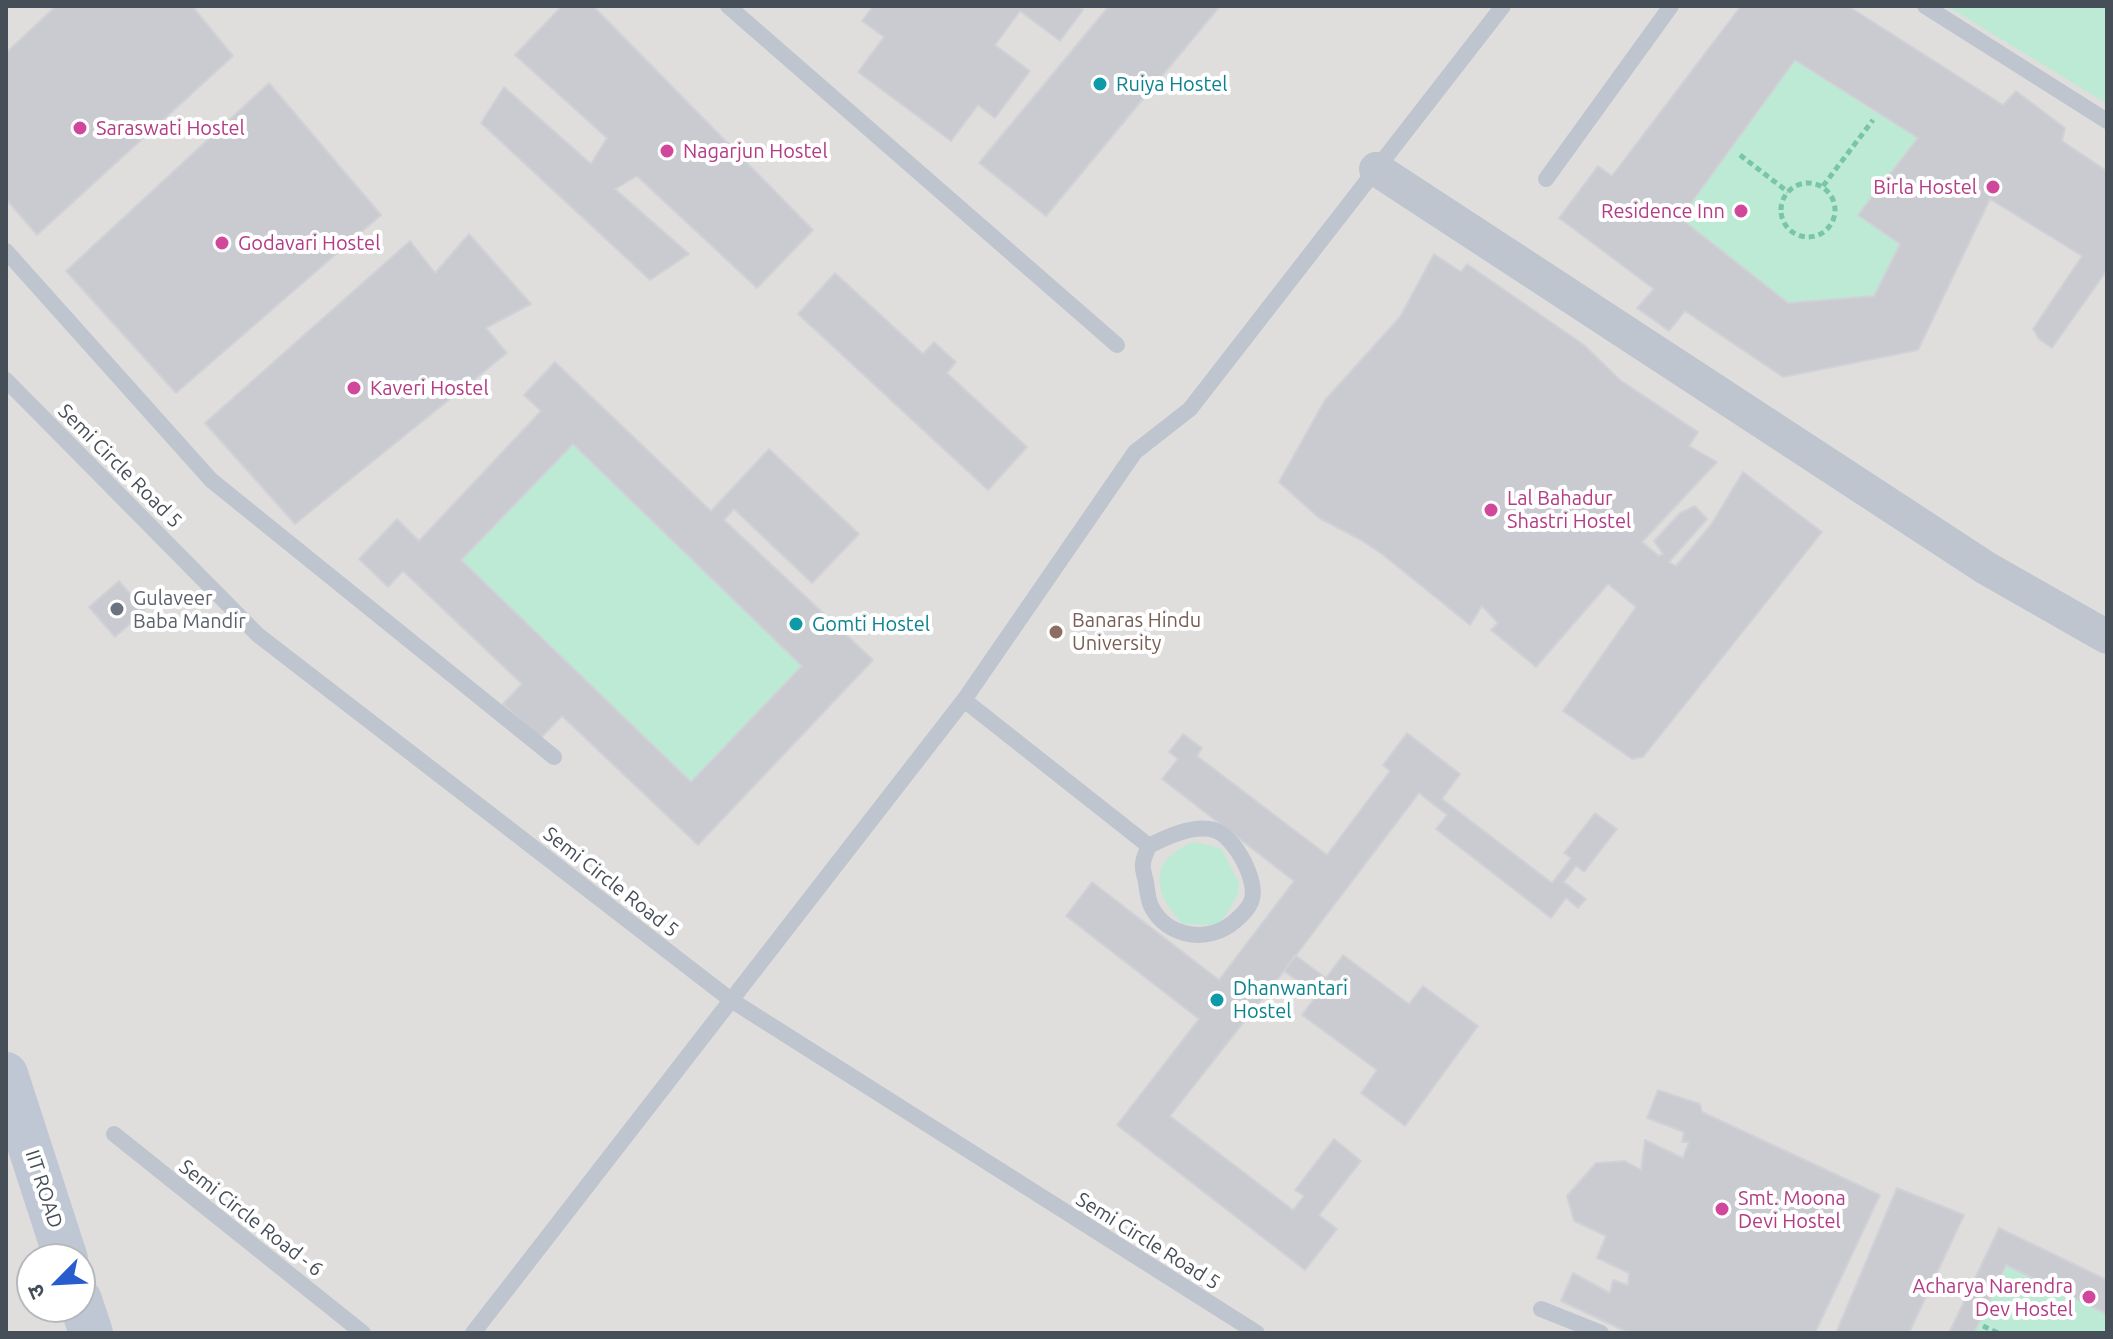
<!DOCTYPE html>
<html>
<head>
<meta charset="utf-8">
<style>
	body { margin:0 }
	#map { position:relative; width:2113px; height:1339px; overflow:hidden; background:#efedec; font-family:Ubuntu,"Noto Sans Devanagari",sans-serif }
	canvas { display:block }
	.frame { position:absolute; inset:0; border:8px solid #464e58; pointer-events:none }
	.north { position:absolute; left:16px; top:1243px; width:80px; height:80px; box-sizing:border-box; background:#fff; border:2px solid #b5b8bc; border-radius:50%; rotate:246deg; font-size:22px; font-weight:700; line-height:32px; text-align:center; color:#464e58 }
	.north::after { content:''; display:block; margin:auto; width:28px; height:36px; background:#285dcd; clip-path:polygon(50% 0,100% 100%,50% 72%,0 100%) }
</style>
</head>
<body>
<div id="map">
<canvas width="2113" height="1339"></canvas>
<div class="frame"></div>
<div class="north">उ</div>
</div>
<script>
const c = document.querySelector('canvas').getContext('2d');
c.lineJoin = 'round';
function paint(path, color) { c.fillStyle = color; c.fill(path, 'evenodd'); }
function trace(path, color, width, dash) { c.strokeStyle = color; c.lineWidth = width; c.lineCap = dash ? 'butt' : 'round'; c.setLineDash(dash || []); c.stroke(path); }
function drawText(font, color, halo, rows, align = 'center') {
  c.font = font + ' Ubuntu,sans-serif'; c.lineWidth = 8; c.setLineDash([]); c.textBaseline = 'middle'; c.strokeStyle = halo; c.fillStyle = color; for (const [text, x, y, turn = 0] of rows) {
    c.save(); c.translate(x, y); c.rotate((+turn || 0) * Math.PI / 180); c.textAlign = isNaN(turn) ? turn : align; if (halo) c.strokeText(text, 0, 0); c.fillText(text, 0, 0); c.restore();
  }
}
paint(new Path2D(`
	M6 6H2107V1333H6ZM32 1259H80V1307H32Z`), '#e0dedd');
paint(new Path2D(`
	M1947 6H2107V104Z
	M1795 60 1918 138 1858 215 1900 244 1874 296 1788 303 1680 219Z
	M573 444 802 666 691 782 461 560Z
	M1194 842 1221 848 1239 883 1237 896 1222 921 1212 925 1183 924C1152 892 1148 860 1194 842Z
	M2006 1265 2107 1314V1333H1974Z`), '#bdead4');
const building = new Path2D(`
	M56 6H192L233 56 37 235 6 199V53Z
	M562 6H593L813 230 757 288 637 176 615 189 689 254 650 280 481 123 504 87 591 164 607 138 515 55Z
	M873 6H1078L1083 10 1060 41 1020 11 995 45 1030 71 995 118 978 105 951 141 858 72 884 37 862 21Z
	M1109 6H1220L1046 216 979 163Z
	M1741 6H1848L2003 105 2016 91 2065 128 2062 141 2107 171V270L2052 348 2039 339 2033 329 2082 256 1990 199 1918 350 1783 377 1685 311 1669 331 1637 308 1654 289 1559 218 1598 166 1612 176ZM1795 60 1918 138 1858 215 1900 244 1874 296 1788 303 1680 218Z
	M269 83 381 215 176 393 66 271Z
	M469 234 531 304 486 328 507 353 295 524 205 423 410 241 435 273Z
	M1434 254 1461 272 1467 264 1584 345 1620 380 1698 432 1689 446 1717 462 1642 542 1659 556 1663 554 1654 541 1680 513 1695 506 1707 519 1669 562 1676 566 1711 525 1743 472 1822 532 1643 757 1632 759 1563 711 1636 607 1608 584 1536 667 1491 630 1498 623 1482 606 1470 625 1382 554 1361 540 1319 518 1279 482 1325 400 1400 317Z
	M835 273 923 354 934 342 956 362 947 373 1027 447 988 490 798 314Z
	M555 362 711 511 769 449 859 534 812 583 734 509 724 520 873 660 698 845 562 716 540 739 503 704 522 684 403 571 388 587 359 559 397 519 419 541 541 411 524 395ZM573 444 802 666 691 782 461 560Z
	M119 581 145 611 115 637 89 607Z
	M1407 733 1460 774 1442 799 1552 883 1571 858 1564 853 1595 813 1617 829 1584 872 1576 866 1564 882 1586 899 1578 908 1566 898 1551 918 1436 829 1447 815 1419 793 1284 971 1170 1116 1293 1210 1304 1196 1295 1190 1334 1139 1361 1161 1319 1215 1337 1229 1305 1270 1117 1125 1199 1019 1066 916 1092 882 1219 980 1294 881 1162 779 1178 759 1169 752 1183 734 1202 748 1197 756 1327 855 1390 771 1383 765Z
	M1295 955 1326 978 1343 955 1409 1004 1423 986 1478 1026 1405 1126 1361 1093 1377 1070 1302 1015 1317 995 1284 971Z
	M1658 1090 1700 1104 1702 1112 1880 1195 1815 1333H1629L1561 1301 1573 1273 1610 1293 1613 1280 1628 1285 1629 1273 1597 1258 1606 1236 1574 1221 1567 1196 1596 1163 1625 1161 1641 1170 1645 1140 1683 1158 1689 1142H1682L1684 1132 1647 1118Z
	M1897 1188 1964 1215 1909 1333H1836Z
	M1999 1228 2107 1280V1314L2006 1265 1974 1333H1949Z`);
paint(building, '#cacbd1');
trace(building, '#d1d2d7', 2);
trace(new Path2D(`
	M1740 155 1788 192
	M1781 210a27 27 0 1 1 54 0a27 27 0 1 1-54 0Z
	M1823 186 1873 120
	M1983 1326 1998 1333`), '#79c5a8', 5, [6, 4]);
trace(new Path2D(`
	M728 6 1117 345
	M1925 6 2107 121
	M1546 179 1671 6
	M6 251 211 480 554 757
	M6 380 258 635 731 1000 1257 1333
	M964 700 1149 846C1147 851 1143 858 1143 864 1142 869 1145 877 1146 882 1147 889 1148 900 1151 906 1167 938 1209 944 1235 921 1241 916 1248 909 1251 902 1260 883 1234 835 1214 830 1194 824 1166 837 1149 846
	M114 1134 363 1333
	M1541 1309 1601 1333
	M473 1333 964 700 1135 452 1190 409 1503 6`), '#bec5ce', 16);
trace(new Path2D(`
	M1376 169 1986 568 2107 637`), '#bec5ce', 34);
trace(new Path2D(`
	M6 1074 66 1259
	M80 1300 91 1333`), '#c0c7d4', 44);
for (const [x, y, r, color] of [
	[1100,84,8,"#0f9aa8"],
	[80,128,8,"#d1479c"],
	[667,151,8,"#d1479c"],
	[1993,187,8,"#d1479c"],
	[1741,211,8,"#d1479c"],
	[222,243,8,"#d1479c"],
	[354,388,8,"#d1479c"],
	[1491,510,8,"#d1479c"],
	[117,609,8,"#6b7280"],
	[796,624,8,"#0f9aa8"],
	[1056,632,8,"#8d6e63"],
	[1217,1000,8,"#0f9aa8"],
	[1722,1209,8,"#d1479c"],
	[2089,1297,8,"#d1479c"]
]) { const dot = new Path2D(); dot.arc(x, y, r, 0, 2 * Math.PI); c.fillStyle = color; c.fill(dot); trace(dot, '#fff', 3); }
drawText('20px', '#0d838f', '#fff', [
	["Ruiya Hostel",1116,84],
	["Gomti Hostel",812,624],
	["Dhanwantari",1233,988],
	["Hostel",1233,1011]
], 'left');
drawText('20px', '#b23c85', '#fff', [
	["Saraswati Hostel",96,128],
	["Nagarjun Hostel",683,151],
	["Birla Hostel",1977,187,"right"],
	["Residence Inn",1725,211,"right"],
	["Godavari Hostel",238,243],
	["Kaveri Hostel",370,388],
	["Lal Bahadur",1507,498],
	["Shastri Hostel",1507,521],
	["Smt. Moona",1738,1198],
	["Devi Hostel",1738,1221],
	["Acharya Narendra",2073,1286,"right"],
	["Dev Hostel",2073,1309,"right"]
], 'left');
drawText('20px', '#464e58', '#fff', [
	["Semi Circle Road 5",120,466,45],
	["Semi Circle Road 5",611,882,38],
	["IIT ROAD",44,1189,72],
	["Semi Circle Road - 6",251,1218,38],
	["Semi Circle Road 5",1148,1241,32]
]);
drawText('20px', '#5b616d', '#fff', [
	["Gulaveer",133,598],
	["Baba Mandir",133,621]
], 'left');
drawText('20px', '#785e54', '#fff', [
	["Banaras Hindu",1072,620],
	["University",1072,643]
], 'left');
</script>
</body>
</html>
